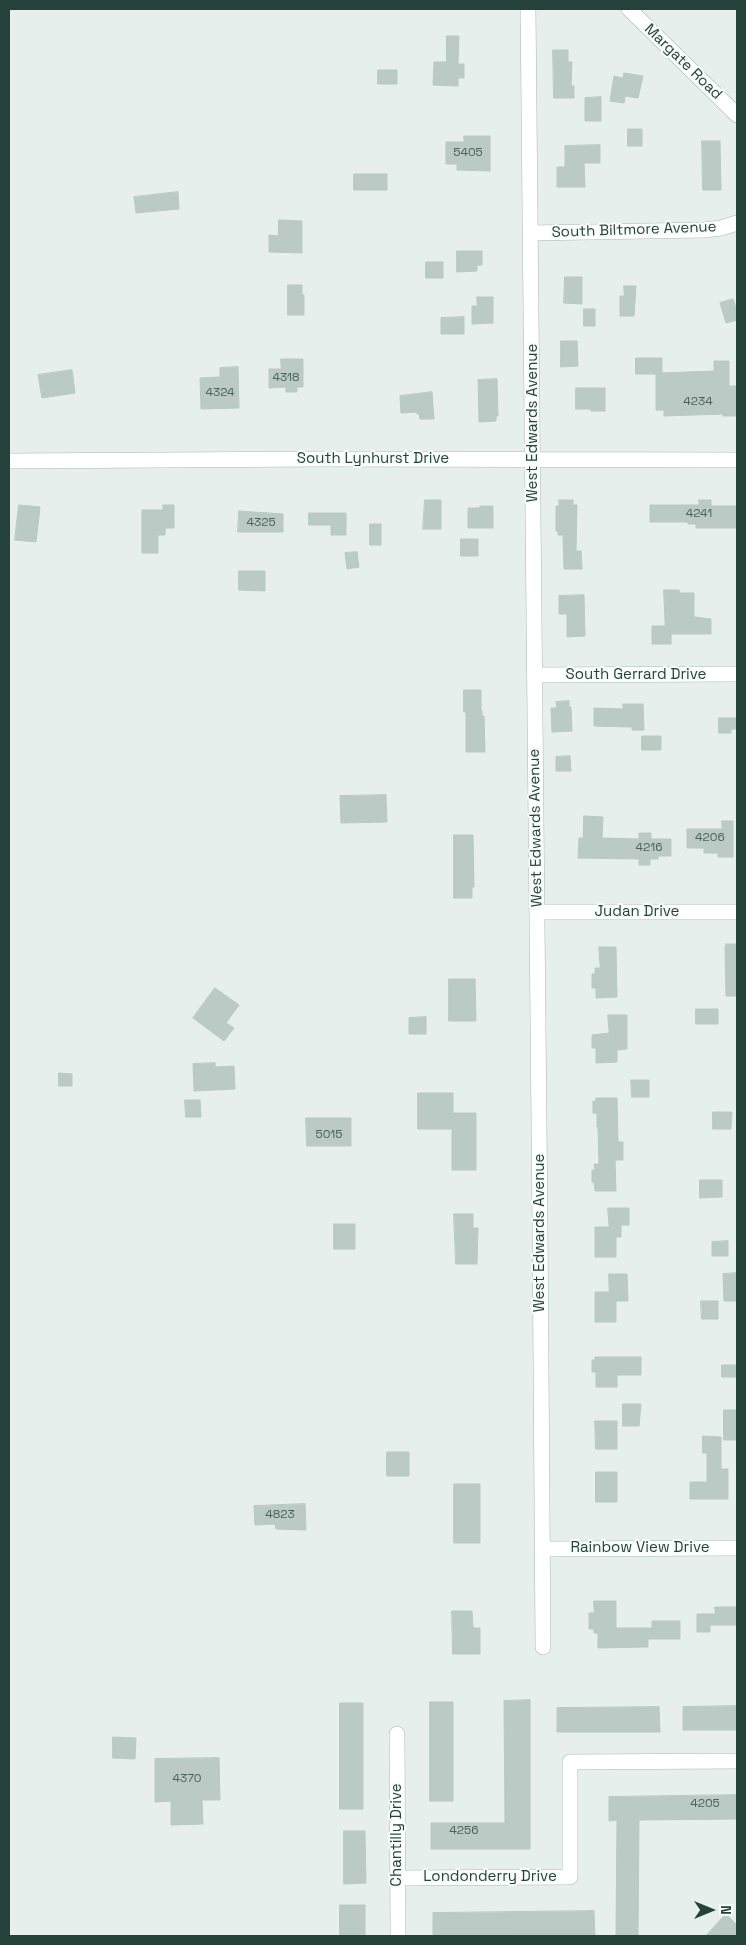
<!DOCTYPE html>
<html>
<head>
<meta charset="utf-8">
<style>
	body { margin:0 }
	#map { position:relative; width:746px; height:1945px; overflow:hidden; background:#e6efeb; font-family:"Space Grotesk",sans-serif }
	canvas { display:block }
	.frame { position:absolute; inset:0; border:10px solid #24423a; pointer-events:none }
	.north { position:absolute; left:686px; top:1885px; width:50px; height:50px; -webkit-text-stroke:4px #f7fbf9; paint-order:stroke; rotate:90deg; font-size:14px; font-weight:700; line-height:20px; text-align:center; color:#24423a }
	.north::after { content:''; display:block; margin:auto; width:18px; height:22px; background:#24423a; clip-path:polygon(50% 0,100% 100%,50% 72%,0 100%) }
</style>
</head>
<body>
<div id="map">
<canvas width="746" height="1945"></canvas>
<div class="frame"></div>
<div class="north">N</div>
</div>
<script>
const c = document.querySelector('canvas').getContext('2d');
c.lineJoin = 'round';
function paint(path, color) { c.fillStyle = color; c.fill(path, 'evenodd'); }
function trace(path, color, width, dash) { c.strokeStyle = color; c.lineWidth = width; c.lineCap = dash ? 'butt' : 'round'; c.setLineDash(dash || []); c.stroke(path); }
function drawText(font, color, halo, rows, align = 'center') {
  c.font = font + ' "Space Grotesk",sans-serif'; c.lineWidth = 4; c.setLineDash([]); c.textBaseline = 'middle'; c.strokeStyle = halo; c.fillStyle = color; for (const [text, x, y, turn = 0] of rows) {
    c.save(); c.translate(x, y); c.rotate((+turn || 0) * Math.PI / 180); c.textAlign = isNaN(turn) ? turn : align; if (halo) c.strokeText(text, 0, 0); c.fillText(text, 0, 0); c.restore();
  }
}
const building = new Path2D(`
	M447 36H459L458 64H464V78H458V86L433 85 434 62H446Z
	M553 50H568V62H572L571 86H574V98H554Z
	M378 70H397V84H378Z
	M624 73 643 76 638 98 625 96 624 103 610 101 614 76 623 78Z
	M601 97V121H585V98Z
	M628 129H642V146H628Z
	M464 136H490V171L457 170V164H446V142H464Z
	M702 141H720L721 190H703Z
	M600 145V163H584L585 187H557V167H565V146Z
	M354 174H387V190H354Z
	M178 192 179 209 136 213 134 197Z
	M279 220 302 221V253L269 252V235L278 236Z
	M457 251H482V265H477V271L457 272Z
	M426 262H443V278H426Z
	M565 277H582V304L564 303Z
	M288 285H302V295H304V315H288Z
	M624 286H636L634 316H620V296H624Z
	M477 297H493V323L472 324V306H477Z
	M733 299 737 311V320L726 323 720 303Z
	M584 309H595V326H584Z
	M464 317V334H441V318Z
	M561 341H577L578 366 561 367Z
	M636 358H662V373L714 371V361H729V386H737V416H723V414L664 416V410H656V374H636Z
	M281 359H303V387H297V392H286V387L269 388V369H281Z
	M238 367 239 408 201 409 200 378 220 377V368Z
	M72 370 75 393 42 398 38 375Z
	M497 379 498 416H496V421L479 422 478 380Z
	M576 388H605V411H591V409H576Z
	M432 392 434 419H420L419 414H417V412L401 413 400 396Z
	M425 500H441V529H423Z
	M559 500H573V505H577L576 551H581L582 569H564L563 535H558V531H556V506H559Z
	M699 500H711V506H737V528H696V524H688V522H650V505H699Z
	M19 505 40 507 36 542 15 540Z
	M163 505H174V528H165V535H158V553H142V510H163Z
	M480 506H493V528H468V508H480Z
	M239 511 283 514V532H238Z
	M309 513H346V535H331V525H309Z
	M370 524H381V545H370Z
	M461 539H478V556H461Z
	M357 552 359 567 347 569 345 553Z
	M239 571H265V591L239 590Z
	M664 590H679L680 593H694V617L711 619V634H671V644H652V626H665Z
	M584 595 585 636 567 637V614H559V596Z
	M464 690H481V711H482V716H484L485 752H466V712H464Z
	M569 701V707H571L572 731 552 732 551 708H557L556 702Z
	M623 704H643L644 730H632V727L594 726V708L623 709Z
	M719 718H737V729H731V733H719Z
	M642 736H661V750H642Z
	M570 756 571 771H556V757Z
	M386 795 387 822 341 823 340 796Z
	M584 816 603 817 602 838 639 839V833H651V839H671V856H658V859H650V865H639V859L578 858 579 838H583Z
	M722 821H733V857H718V853H704V848H687V829H722Z
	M454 835H473L474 887H472V898H454Z
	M726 944H737V996H726L725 946H726Z
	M599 947H616L617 997 596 998V988H592V974H595V968H600Z
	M449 979H475L476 1021H449Z
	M215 988 239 1005 226 1023 234 1028 224 1041 193 1018Z
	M696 1009H718V1024H696Z
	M608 1015H627V1049L617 1050V1062L596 1063V1048H592V1035L609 1033Z
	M426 1017V1034H409V1018Z
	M215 1063V1067L234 1066 235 1089 194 1091 193 1064Z
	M59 1073 72 1074V1086H59Z
	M631 1080H649V1097H632Z
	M418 1093H453V1113H476V1170H452V1129H418Z
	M596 1098H617L618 1142H623V1160H615L616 1191H595L594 1182H592V1170H595L594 1164H599L598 1127H597V1113H593V1101H596Z
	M185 1100H200L201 1117H186Z
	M713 1112H732L731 1129H713Z
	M306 1118H351V1146H307Z
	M700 1180H722V1197L700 1198Z
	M608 1208H629V1225H621V1237H616V1257H595V1227H609Z
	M454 1214H473V1228H478L477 1264H456Z
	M334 1224H355V1249H334Z
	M728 1241V1256H712V1242Z
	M737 1273V1301H724L723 1274Z
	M609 1274H627L628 1301H616V1322H595V1292H609Z
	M701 1301H718V1319H702Z
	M595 1357H641V1375H617V1387H596V1372H592V1360H595Z
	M722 1365H737V1377H722Z
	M623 1404H641L639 1426H623Z
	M724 1410H737V1440H724Z
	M595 1421H617V1449H596Z
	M703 1436 721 1437V1469H728V1499H690V1482H707V1453H703Z
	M387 1452H409V1476H387Z
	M596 1472H617V1502H596Z
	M454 1484H480V1543H454Z
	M305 1504 306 1530 276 1529 275 1524 255 1525 254 1506Z
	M594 1601H616V1628H652V1621H680V1639H648V1647L598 1648V1633H594V1629H589V1613H594Z
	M715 1607H737V1625H710V1632H697V1614H715Z
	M452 1611H472L473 1628H480V1654H453Z
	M530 1700V1849H431V1823H505L504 1701Z
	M430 1702H453V1801H430Z
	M340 1703H363V1809H340Z
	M737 1706V1730H683V1707Z
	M659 1707 660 1732H557V1708Z
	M113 1737 136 1738 135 1759 113 1758Z
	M219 1758 220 1800H202L203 1824 171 1825V1801L155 1802V1759Z
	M737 1795V1819L639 1820 638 1936H616L617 1820 609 1821V1797Z
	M344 1831H365L366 1883 344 1884Z
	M340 1905H365V1936H340Z
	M594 1911 595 1935 433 1936V1913Z
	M726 1914 737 1925V1936H706Z`);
paint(building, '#bbcac4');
trace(building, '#b8c9c2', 1);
const minor = new Path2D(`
	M528 9 540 1224 543 1647
	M629 9 737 115
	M531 233 704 230 721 228 737 223
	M9 461 321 459 737 460
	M534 675 737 674
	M538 912H737
	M542 1549 737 1548
	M397 1734 398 1936
	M397 1878 570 1877V1762L737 1761`);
trace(minor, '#a8b8b2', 16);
trace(minor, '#fff', 15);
drawText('12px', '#4a645c', null, [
	["5405",468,153],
	["4318",286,378],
	["4324",220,393],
	["4234",698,402],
	["4241",699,514],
	["4325",261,523],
	["4206",710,838],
	["4216",649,848],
	["5015",329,1135],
	["4823",280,1515],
	["4370",187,1779],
	["4205",705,1804],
	["4256",464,1831]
]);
drawText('15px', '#24423a', '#f7fbf9', [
	["Margate Road",683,62,44],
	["South Biltmore Avenue",634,230,-2],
	["West Edwards Avenue",533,423,-90],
	["South Lynhurst Drive",373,459],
	["South Gerrard Drive",636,675],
	["West Edwards Avenue",536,828,-91],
	["Judan Drive",637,912],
	["West Edwards Avenue",540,1233,-90],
	["Rainbow View Drive",640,1548],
	["Chantilly Drive",397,1835,-90],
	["Londonderry Drive",490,1877]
]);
</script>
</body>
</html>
